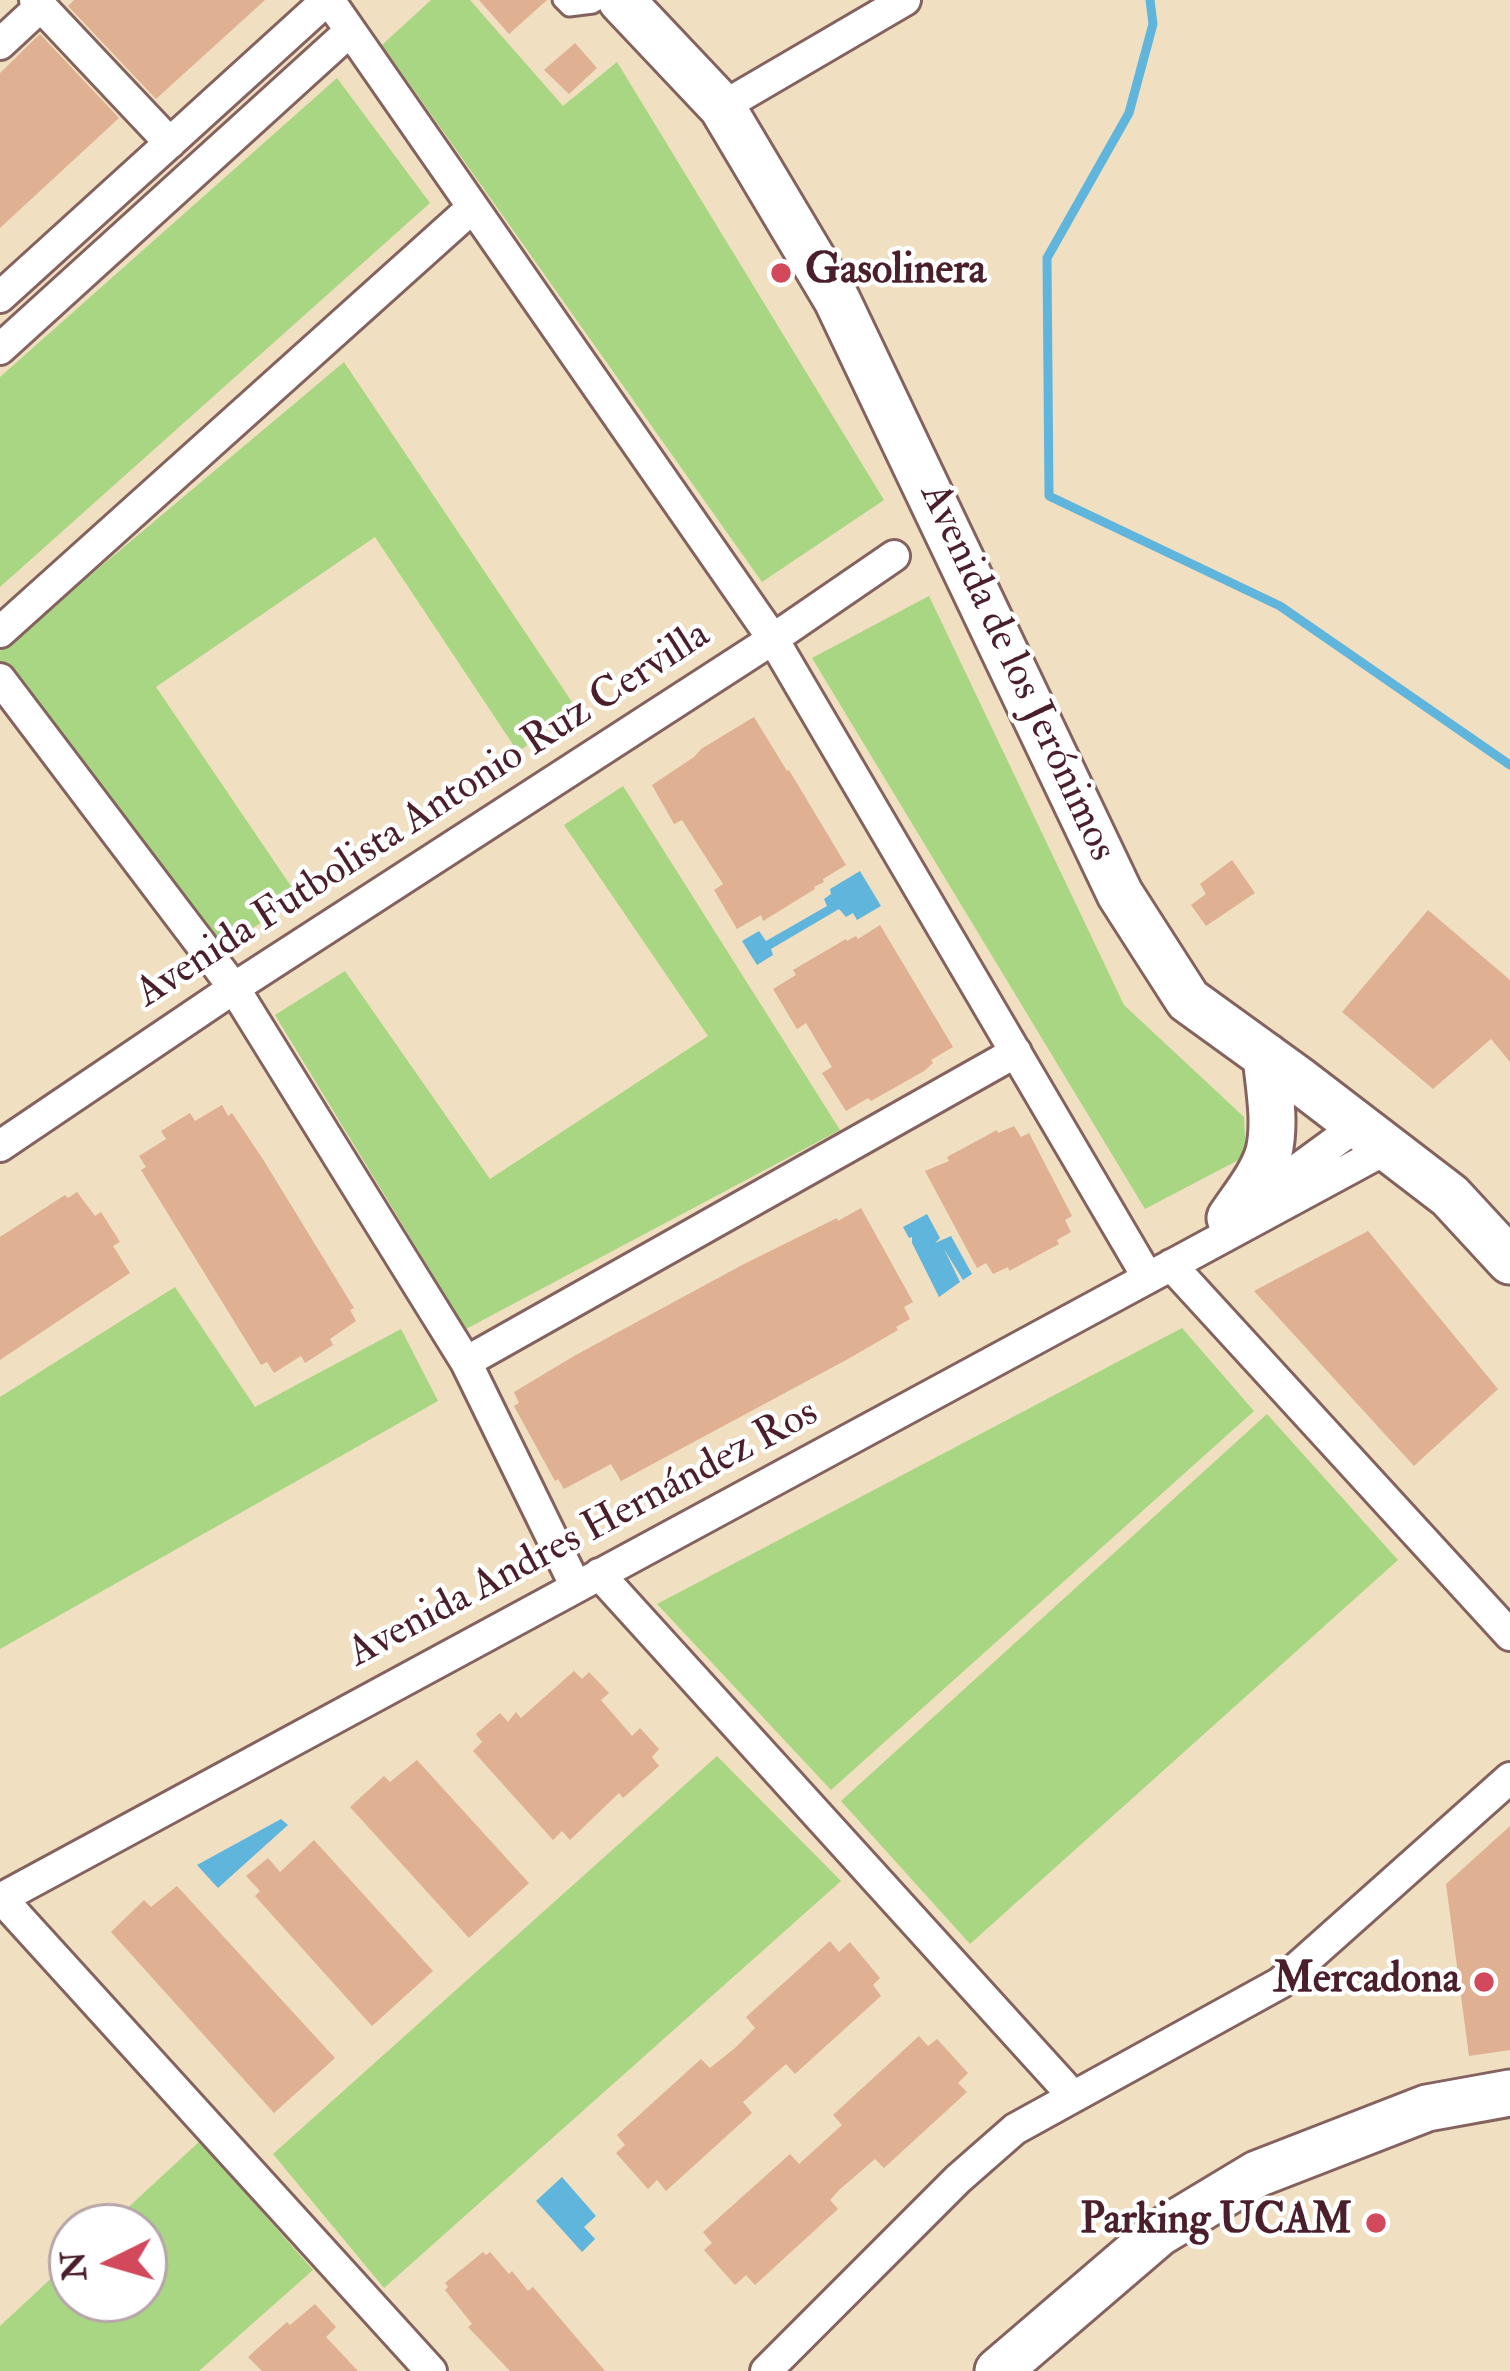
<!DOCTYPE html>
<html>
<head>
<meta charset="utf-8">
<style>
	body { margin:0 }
	#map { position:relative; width:1510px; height:2371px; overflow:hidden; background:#f0dfc0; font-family:"IM FELL Double Pica",serif }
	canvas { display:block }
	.north { position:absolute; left:48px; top:2203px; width:120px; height:120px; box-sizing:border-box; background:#fff; border:3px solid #b7a5aa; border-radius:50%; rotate:265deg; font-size:33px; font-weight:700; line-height:48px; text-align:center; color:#4a1f2b }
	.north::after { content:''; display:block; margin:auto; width:42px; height:54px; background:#d1495b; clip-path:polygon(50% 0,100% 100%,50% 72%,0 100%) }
</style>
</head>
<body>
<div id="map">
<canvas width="1510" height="2371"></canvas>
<div class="north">N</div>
</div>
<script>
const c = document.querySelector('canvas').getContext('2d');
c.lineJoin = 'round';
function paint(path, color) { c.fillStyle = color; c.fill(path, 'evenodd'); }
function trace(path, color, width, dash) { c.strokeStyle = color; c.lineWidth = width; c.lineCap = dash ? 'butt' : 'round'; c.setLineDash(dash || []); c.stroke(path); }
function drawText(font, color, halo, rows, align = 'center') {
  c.font = font + ' "IM FELL Double Pica",serif'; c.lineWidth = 9; c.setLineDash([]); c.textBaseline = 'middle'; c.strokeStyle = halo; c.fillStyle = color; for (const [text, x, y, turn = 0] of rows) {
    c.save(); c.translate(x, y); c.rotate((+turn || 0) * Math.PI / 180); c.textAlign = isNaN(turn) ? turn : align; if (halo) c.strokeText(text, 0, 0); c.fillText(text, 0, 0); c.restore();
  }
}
paint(new Path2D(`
	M431 0H470L563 106 617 62 884 500 762 582 382 45Z
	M337 78 430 203 0 587V377Z
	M344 362 576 708 518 752 375 537 156 687 299 898 225 946 0 660V651Z
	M929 596 1124 1005 1244 1117 1246 1156 1145 1209 812 658Z
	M623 786 840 1130 466 1329 275 1015 345 971 490 1179 708 1036 564 825Z
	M175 1287 255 1407 401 1329 438 1401 0 1649V1397Z
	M1182 1328 1254 1411 831 1790 657 1604Z
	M1267 1414 1398 1560 970 1944 841 1801Z
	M717 1756 841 1881 384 2288 273 2154Z
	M200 2141 313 2270 199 2371H0V2326L72 2259V2299H144V2227H107Z`), '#a8d683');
paint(new Path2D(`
	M860 871 881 906 857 920 853 913 846 917 839 909 771 949 773 955 757 965 742 941 759 931 766 941 827 906 824 899 831 894 830 889Z
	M927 1214 940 1238 935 1243 951 1236 972 1274 963 1280 944 1249 960 1282 939 1297 912 1243V1237L909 1238 903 1227Z
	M281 1819 288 1825 218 1888 197 1865Z
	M562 2177 596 2216 584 2227 595 2239 582 2252 536 2201Z`), '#60b5dd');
trace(new Path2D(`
	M1150 0 1153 24 1129 113 1047 258 1049 496 1280 606 1510 765`), '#60b5dd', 9);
paint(new Path2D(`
	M74 0H265L156 99 68 6Z
	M479 0H547L509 34Z
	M40 34 119 118 0 228V73Z
	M575 43 597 68 569 94 544 70Z
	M754 717 787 771 789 770 846 865 823 879 824 882 814 887 815 889 763 921 761 915 737 929 714 890 723 884 682 820 674 824 652 785 694 757 701 749Z
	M1232 860 1255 893 1206 926 1191 905 1206 894 1200 884Z
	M1428 910 1510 980V1062L1491 1039 1433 1089 1342 1012Z
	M880 925 953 1047 931 1060 933 1063 924 1071 871 1101 868 1098 846 1111 822 1073 832 1067 806 1023 797 1029 773 989 796 975 793 970 846 939 847 941 856 936 858 939Z
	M222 1105 228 1116 232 1113 264 1161 354 1308 350 1310 356 1321 330 1339 333 1345 305 1363 301 1356 274 1373 267 1362 261 1365 141 1170 146 1167 139 1156 166 1139 161 1131 190 1113 195 1121Z
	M1014 1126 1021 1137 1029 1133 1072 1216 1065 1220 1071 1232 1057 1240 1059 1244 1009 1271 1008 1267 993 1274 986 1263 977 1268 925 1171 949 1161 947 1157 997 1130 998 1133Z
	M77 1192 95 1216 101 1212 120 1242 113 1246 130 1273 0 1360V1237L65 1195 68 1198Z
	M861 1208 913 1302 904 1307 910 1319 896 1327 898 1330 848 1359 621 1481 611 1464 564 1489 558 1479 555 1481 514 1406 519 1403 514 1392 574 1356 744 1264 837 1218 838 1221Z
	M1368 1231 1498 1389 1414 1466 1254 1291Z
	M574 1671 582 1679 589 1672 609 1693 601 1700 632 1736 640 1728 659 1749 652 1757 659 1766 623 1798 619 1793 570 1840 562 1831 553 1840 473 1751 482 1742 476 1734 500 1713 508 1722 516 1712 521 1718Z
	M417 1760 529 1883 469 1938 350 1807 384 1776 390 1782Z
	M1510 1826V2050L1469 2056 1446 1884Z
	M314 1840 433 1971 372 2026 255 1896 260 1891 246 1876 268 1858 280 1872Z
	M177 1886 335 2058 274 2113 111 1932 144 1900 151 1907Z
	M830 1941 839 1952 850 1942 880 1978 873 1985 881 1996 795 2074 786 2064 743 2102 752 2113 666 2191 657 2180 648 2189 616 2153 625 2145 617 2135 701 2059 710 2068 735 2048 755 2028 746 2017Z
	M919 2036 928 2046 937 2039 968 2073 958 2083 967 2092 884 2168 875 2159 839 2190 830 2200 838 2209 755 2285 746 2275 735 2285 704 2250 712 2243 703 2232 790 2154 799 2164 842 2125 833 2115Z
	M483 2252 486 2255 490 2252 509 2274 512 2271 528 2291 533 2287 605 2371H510L468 2327 472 2324 445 2290 448 2287 445 2283Z
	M315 2304 336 2327 326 2337 358 2371H262L248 2357 287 2322 290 2325Z`), '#dfb092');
const lane = new Path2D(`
	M561 0 569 8 593 5 601 0`);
const street = new Path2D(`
	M35 0 170 143
	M329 0 773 639 1148 1278
	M0 44 41 6
	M722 107 905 0
	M0 297 327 0
	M0 349 349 32
	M0 632 472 208
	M0 679 234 988 466 1362 576 1587
	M0 1146 234 988 773 639 894 556
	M1250 1204 1358 1125
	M1171 1265 1510 1635
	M466 1362 1016 1052
	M599 1574 1073 2096
	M1 1898 431 2371
	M0 1899 1388 1148
	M766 2371 958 2179 1015 2129 1280 1983 1510 1778`);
const secondary = new Path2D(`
	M621 0 722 107 837 300 1120 894 1188 1000 1300 1081 1450 1196 1510 1261
	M1230 1218C1244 1197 1262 1176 1269 1152 1276 1121 1269 1087 1266 1056
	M998 2371 1159 2233 1257 2174 1427 2108 1510 2093`);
trace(lane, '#84625f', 21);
trace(street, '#84625f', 36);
trace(secondary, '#84625f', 51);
trace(lane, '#fff', 15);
trace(street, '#fff', 30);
trace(secondary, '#fff', 45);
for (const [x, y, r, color] of [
	[781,273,12,"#d1495b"],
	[1484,1982,12,"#d1495b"],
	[1376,2223,12,"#d1495b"]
]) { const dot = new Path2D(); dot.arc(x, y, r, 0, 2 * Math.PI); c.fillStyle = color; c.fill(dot); trace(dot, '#fff', 4.5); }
drawText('bold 42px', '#4a1f2b', '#fff', [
	["Gasolinera",805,273,"left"],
	["Mercadona",1460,1982],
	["Parking UCAM",1352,2223]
], 'right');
drawText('42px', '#4a1f2b', '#fff', [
	["Avenida de los Jerónimos",1016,673,65],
	["Avenida Futbolista Antonio Ruz Cervilla",424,816,-33],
	["Avenida Andres Hernández Ros",584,1535,-28]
]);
</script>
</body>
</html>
